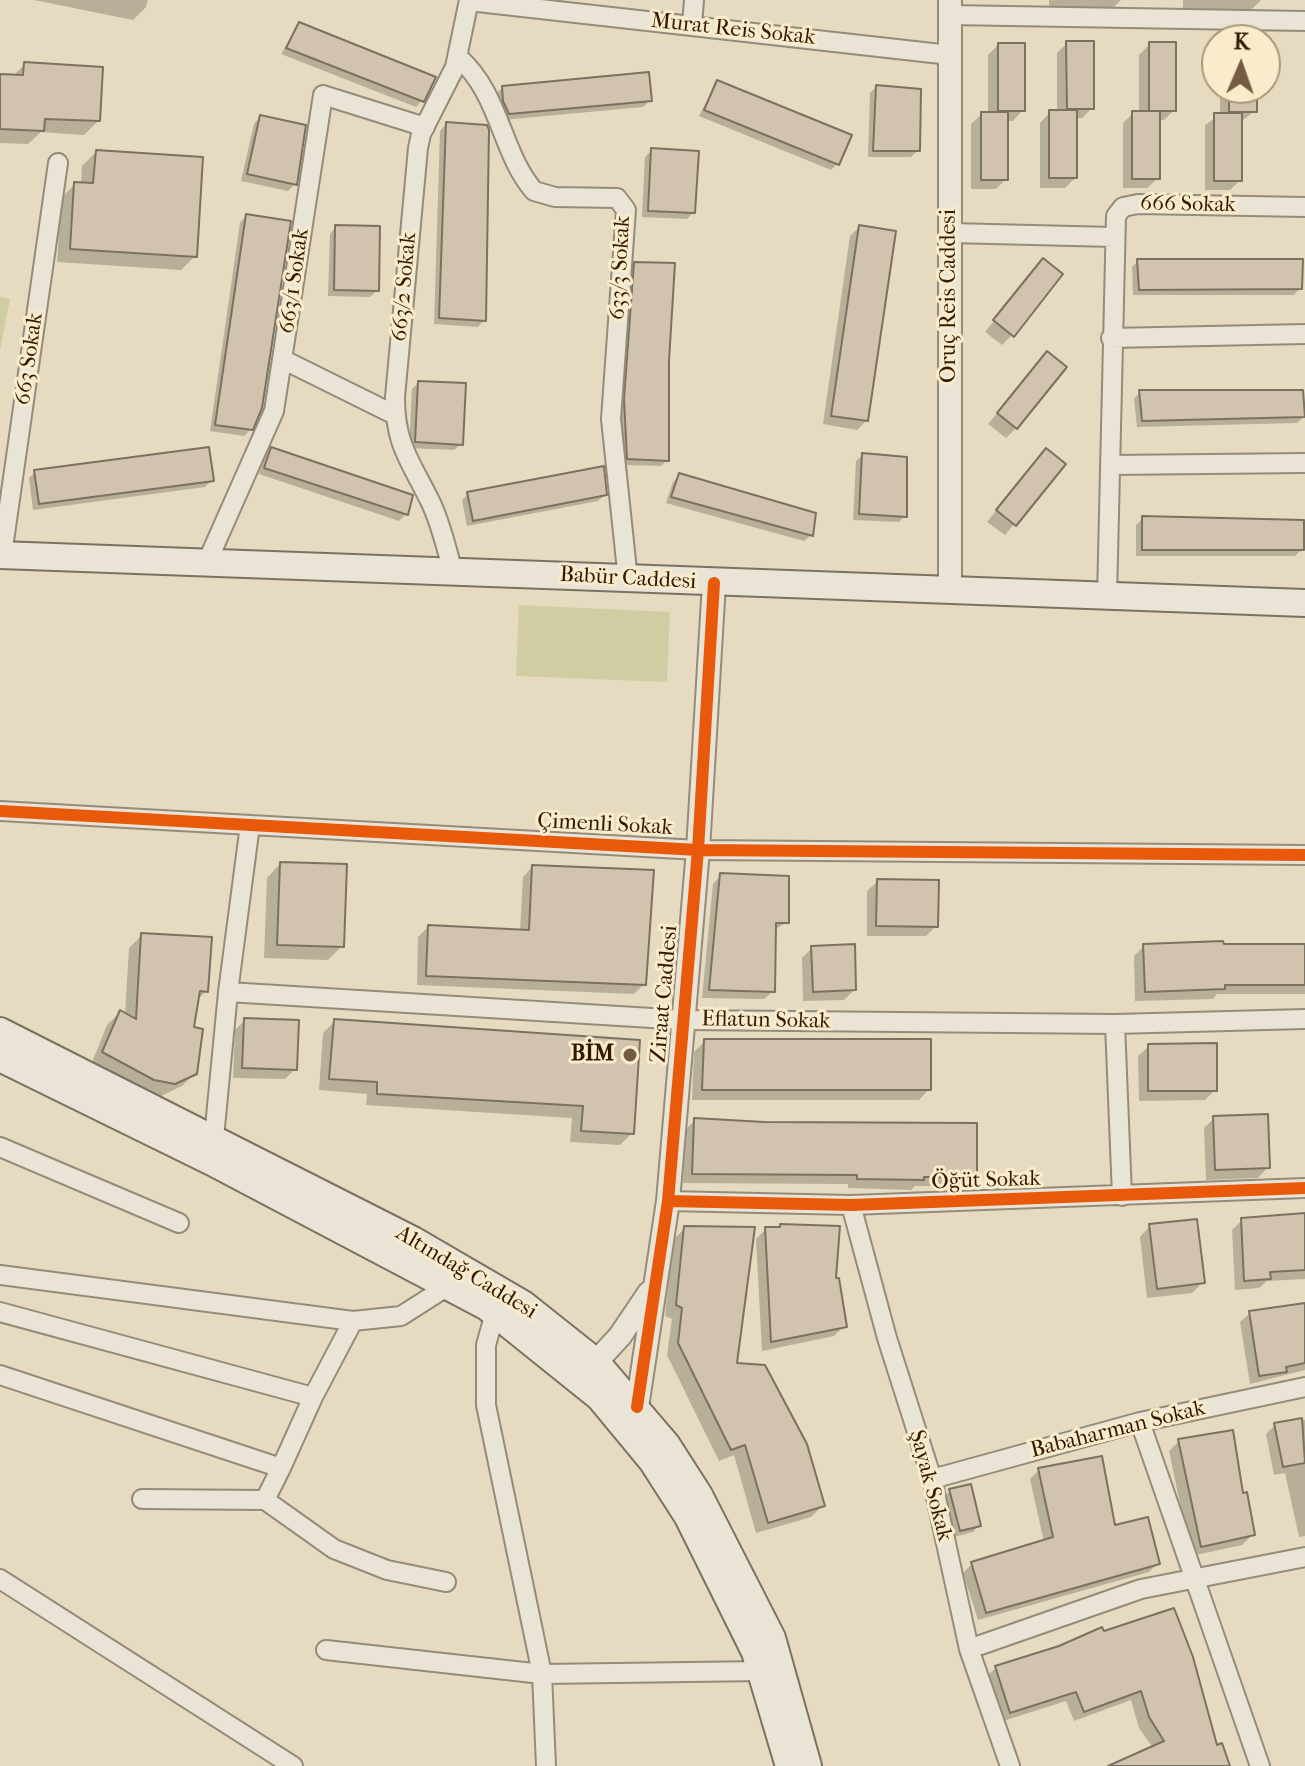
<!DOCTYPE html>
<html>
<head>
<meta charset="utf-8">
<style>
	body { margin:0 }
	#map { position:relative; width:1305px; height:1766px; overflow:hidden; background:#e6dbc0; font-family:"IM FELL French Canon",serif }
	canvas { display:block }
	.north { position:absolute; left:1201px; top:24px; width:80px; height:80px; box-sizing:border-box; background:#f8eccc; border:2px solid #aa977a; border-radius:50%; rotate:2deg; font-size:22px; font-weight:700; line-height:32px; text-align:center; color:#351800 }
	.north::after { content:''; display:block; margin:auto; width:28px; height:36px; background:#735c43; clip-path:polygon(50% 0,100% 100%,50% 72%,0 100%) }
</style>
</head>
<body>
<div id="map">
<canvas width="1305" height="1766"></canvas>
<div class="north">K</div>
</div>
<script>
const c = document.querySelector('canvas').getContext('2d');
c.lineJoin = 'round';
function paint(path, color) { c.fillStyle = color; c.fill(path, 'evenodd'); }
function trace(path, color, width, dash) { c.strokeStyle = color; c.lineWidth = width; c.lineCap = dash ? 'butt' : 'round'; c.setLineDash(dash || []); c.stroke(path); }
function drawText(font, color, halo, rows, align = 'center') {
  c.font = font + ' "IM FELL French Canon",serif'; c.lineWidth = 6; c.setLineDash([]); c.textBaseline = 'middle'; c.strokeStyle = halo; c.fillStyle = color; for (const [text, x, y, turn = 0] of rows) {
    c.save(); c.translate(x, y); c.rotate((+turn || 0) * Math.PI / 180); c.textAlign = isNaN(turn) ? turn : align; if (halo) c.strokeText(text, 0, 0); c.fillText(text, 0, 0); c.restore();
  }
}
paint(new Path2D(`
	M0 297 10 299 0 351Z
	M519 605 670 612 667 682 516 676Z`), '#d1cda2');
paint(new Path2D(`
	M34 0H148L146 7 133 20Z
	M1049 0H1121L1113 8H1049Z
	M1183 0H1261L1252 9H1183Z
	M299 24 422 100 416 107 281 54Z
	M1067 43 1092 108 1082 118H1075V178L1065 188H1040V123L1050 112H1057V53Z
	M1150 44 1174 110 1164 120H1158V178L1147 188H1123V123L1133 113H1139V55Z
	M998 45 1023 110 1013 121H1006V179L996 189H971V124L982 114H988V55Z
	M25 64 98 121 84 135 41 132 28 144 0 143V76H13Z
	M717 82 837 164 831 170 699 116Z
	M876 87 918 150 911 157H868L870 93Z
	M502 88 650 100 643 107 502 120 496 94Z
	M1220 88H1255V111L1240 122V180L1230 190H1205V125L1220 115Z
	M260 117 295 184 288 191 241 181 254 124Z
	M446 124 484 320 478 327 434 324 440 131Z
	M652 150 694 212 687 219 642 217 645 157Z
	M96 152 195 256 181 270 57 262 61 198 75 184H81L82 166Z
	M246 216 251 429 244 436 210 431 240 223Z
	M336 227 377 290 370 297 328 296 330 234Z
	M859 227 866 421 857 430 823 424 850 236Z
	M1138 261 1300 288 1294 295H1133L1132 267Z
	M635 264 667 361V460L661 466 622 465 619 407 628 271Z
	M1033 271 1012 335 1002 345 985 332Z
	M1047 353 1016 428 1006 438 988 424Z
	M419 383 461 444 454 450 409 448 412 389Z
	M1140 392 1304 417 1297 423 1137 427 1134 399Z
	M272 449 406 514 399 521 259 474 265 456Z
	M863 455 905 516 899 522 853 520 856 461Z
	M1036 461 1063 464 1005 535 987 522Z
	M35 472 212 480 205 487 33 510 29 478Z
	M680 475 811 535 804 541 666 503 673 482Z
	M468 494 605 495 598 501 467 526 462 500Z
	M1143 518 1302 549 1295 556H1136V525Z
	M280 864 342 946 328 960 264 958 267 878Z
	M532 867 644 984 634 994 417 985 418 937 428 927 520 932 523 877Z
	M721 875 787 922 774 930 773 991 764 999 702 998 713 884Z
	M878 881 936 926 926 936H867V891Z
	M142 935 206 991 196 1001 191 1029 195 1073 182 1086 161 1096 141 1092 91 1065 107 1025 120 1012 125 1015 129 948Z
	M1144 946H1305V994H1217L1213 999 1135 1001 1134 956Z
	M812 948 854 990 844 1000 803 1001 802 958Z
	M245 1020 295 1069 285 1079 233 1078 235 1030Z
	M335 1021 638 1042 632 1133 620 1145 570 1142 572 1118 366 1105 367 1094 319 1090 323 1033Z
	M705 1041 929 1089 919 1100H692L694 1052Z
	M1149 1046 1215 1090 1205 1100 1139 1101 1138 1056Z
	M1214 1118 1268 1167 1258 1178 1206 1180 1204 1128Z
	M695 1120 975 1176 964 1186H915L911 1190 848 1188V1184L683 1183 685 1130Z
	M1305 1217V1279L1267 1281 1259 1288 1235 1290 1232 1230 1242 1220Z
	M1150 1226 1203 1282 1192 1293 1147 1298 1140 1237Z
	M685 1228 735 1365 822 1506 811 1517 756 1533 734 1455 719 1461 667 1355 672 1319 665 1316 673 1240Z
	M766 1229 833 1280 844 1326 834 1336 762 1351 756 1239Z
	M1305 1305V1370L1250 1384 1240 1322 1250 1313Z
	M1305 1420V1536L1299 1537 1285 1473 1274 1475 1266 1434 1275 1425Z
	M1179 1441 1253 1534 1242 1545 1191 1556 1169 1451Z
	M1039 1470 1158 1563 1149 1572 978 1620 963 1573 972 1564 1044 1542 1030 1479Z
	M950 1491 979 1525 973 1532 954 1537 944 1497Z
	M1102 1634 1216 1747 1228 1766H1116L1153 1748 1139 1728 1131 1700 1074 1721 1066 1701 1000 1722 985 1678 996 1668Z`), '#0003');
const building = new Path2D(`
	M299 22 436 77 424 102 286 48Z
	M1066 41H1094V109H1067Z
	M1149 42H1176V111H1149Z
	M998 43H1025V111H998Z
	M24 62 103 67 100 121 45 119 44 131 0 129V74L23 75Z
	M649 72 652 101 509 114 503 101 502 86Z
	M717 80 852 135 839 165 704 110Z
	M876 85 921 89 920 151H873Z
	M1229 88H1257V112H1229Z
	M1049 110H1077V178H1049Z
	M1132 111H1160V179H1132Z
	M981 112H1008V180H981Z
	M1214 113H1242V181H1214Z
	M260 115 306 125 297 185 247 174Z
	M446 122 487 125 489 130 486 321 439 318Z
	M651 148 699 151 695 213 648 211Z
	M96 150 203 157 197 257 70 249 74 182 93 183Z
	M246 214 291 221 262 408 253 430 215 425Z
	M335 225 380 226 379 291 334 290Z
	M859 225 896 231 868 421 831 416Z
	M1043 258 1063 274 1014 337 993 320Z
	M1137 259H1303L1302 289 1139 290Z
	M634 262 675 263 669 361V461L627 459 624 399Z
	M1047 351 1067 367 1017 429 997 413Z
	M418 381 466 383 463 445 415 442Z
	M1139 390H1303L1305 417 1142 421Z
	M209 447 214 481 39 504 34 470Z
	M271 447 413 495 408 515 264 468Z
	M1046 448 1066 464 1016 526 996 510Z
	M862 453 907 457V517L859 514Z
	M604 466 607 495 473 521 467 492Z
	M679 473 816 513 813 536 671 497Z
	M1142 516 1304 520V550H1142Z
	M280 862 347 864 344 947 277 945Z
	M532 865 654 870 646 985 426 976 428 925 529 930Z
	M720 873 789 876V923H776L775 992 709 990Z
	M877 879 939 880 938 927 876 926Z
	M141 933 212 937 208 992 200 991 194 1027 203 1029 197 1074 175 1084 154 1080 102 1052 120 1010 136 1019Z
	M1223 941 1224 944H1305V985H1225V989L1145 992 1143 944Z
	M855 944 856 990 813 992 811 946Z
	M244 1018 299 1020 297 1070 242 1068Z
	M334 1019 640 1040 634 1134 581 1131 583 1106 377 1094V1082L329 1079Z
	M704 1039H931V1090H702Z
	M1217 1043V1091H1148V1044Z
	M1268 1114 1270 1168 1215 1170 1213 1116Z
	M694 1118 764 1122 977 1123V1177H924V1180L857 1179V1175L692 1174Z
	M1305 1213V1270L1270 1272 1271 1279 1244 1281 1241 1218Z
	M1197 1219 1205 1283 1157 1289 1149 1224Z
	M780 1224 840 1226 836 1278H839L847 1327 771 1342 765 1227H780Z
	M684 1226 755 1227 737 1363 765 1365 807 1444 825 1506 768 1523 745 1445 731 1450 678 1343 682 1308 676 1305Z
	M1305 1303V1363L1286 1367 1287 1372 1259 1376 1249 1311Z
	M1302 1418 1305 1463 1283 1467 1274 1423Z
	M1233 1430 1243 1493 1247 1492 1255 1535 1201 1547 1178 1439Z
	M1102 1456 1115 1525 1148 1517 1160 1564 986 1613 971 1562 1053 1537 1038 1468Z
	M971 1484 981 1526 960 1531 949 1489Z
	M1174 1608 1193 1657 1217 1745 1222 1743 1230 1766H1108L1164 1741 1149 1717 1141 1691 1084 1712 1076 1692 1010 1713 995 1666 1059 1646 1102 1627 1104 1631Z`);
paint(building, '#d2c3af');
trace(building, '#7b7160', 2);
const minor = new Path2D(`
	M469 1 950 55
	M950 15 1305 21
	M692 25 694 0
	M458 57C501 95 500 151 534 191L555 197 617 198 626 210 611 419 628 580
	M950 233 1114 237
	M1111 338 1305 334
	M284 360 395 415
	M1111 465 1305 463
	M2 555 58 163
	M208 560 274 411 323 95 425 127
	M453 571C446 548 441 523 430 501 410 460 395 445 395 397L418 148 421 134 455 67 469 0
	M1107 598 1116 216 1123 207 1138 204 1305 207
	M0 811 698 850 1305 855
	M228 992 684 1020 1115 1024 1305 1019
	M1115 1024 1122 1196
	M0 1147 179 1223
	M213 1148 228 992 250 825
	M668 1201 851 1205 1305 1188
	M851 1205 887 1338 932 1479 969 1649 1010 1766
	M0 1275 353 1321 401 1316 448 1286
	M0 1312 313 1397 353 1321
	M495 1313 486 1345V1405L542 1674 546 1766
	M0 1375 281 1468 313 1397
	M1140 1422 1260 1766
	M932 1479 1140 1422 1305 1387
	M142 1499 265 1500 281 1468
	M265 1500 334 1549 387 1570 446 1582
	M0 1579 293 1766
	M969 1649 1141 1589 1305 1557
	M326 1650 542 1674 763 1671`);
const tertiary = new Path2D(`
	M950 591V0
	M596 1362 620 1336 649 1293
	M637 1407 668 1201 698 850 714 583`);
const secondary = new Path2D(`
	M0 555 1305 603
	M0 1031 413 1240 523 1304 596 1362 667 1445 699 1495 772 1638 808 1766
	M0 1058 212 1162 487 1307 599 1397 652 1461 688 1517 755 1652 789 1766`);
trace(minor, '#958b79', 22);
trace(tertiary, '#958b79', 26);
trace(secondary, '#7b7160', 30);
trace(minor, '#e9e4d6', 18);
trace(tertiary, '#e9e4d6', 22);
trace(secondary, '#e9e4d6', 26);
trace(new Path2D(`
	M0 811 698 850 1305 855
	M668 1201 851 1205 1305 1188
	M637 1407 668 1201 698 850 714 583`), '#e8590c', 12);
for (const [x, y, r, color] of [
	[630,1055,8,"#735c43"]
]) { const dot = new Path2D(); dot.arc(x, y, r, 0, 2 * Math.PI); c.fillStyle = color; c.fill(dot); trace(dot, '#f8eccc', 3); }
drawText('22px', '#351800', '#f8eccc', [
	["Murat Reis Sokak",733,30,6],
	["666 Sokak",1188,205,1],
	["633/3 Sokak",621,268,-87],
	["663/1 Sokak",295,281,-82],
	["663/2 Sokak",405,287,-85],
	["Oruç Reis Caddesi",950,296,-90],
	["663 Sokak",30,359,-82],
	["Babür Caddesi",628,579,3],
	["Çimenli Sokak",605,825,3],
	["Ziraat Caddesi",665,994,-85],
	["Eflatun Sokak",766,1021,1],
	["Öğüt Sokak",986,1181,-2],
	["Altındağ Caddesi",466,1273,31],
	["Babaharman Sokak",1118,1430,-14],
	["Şayak Sokak",930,1486,75]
]);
drawText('bold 22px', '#351800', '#f8eccc', [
	["BİM",614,1055]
], 'right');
</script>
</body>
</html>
